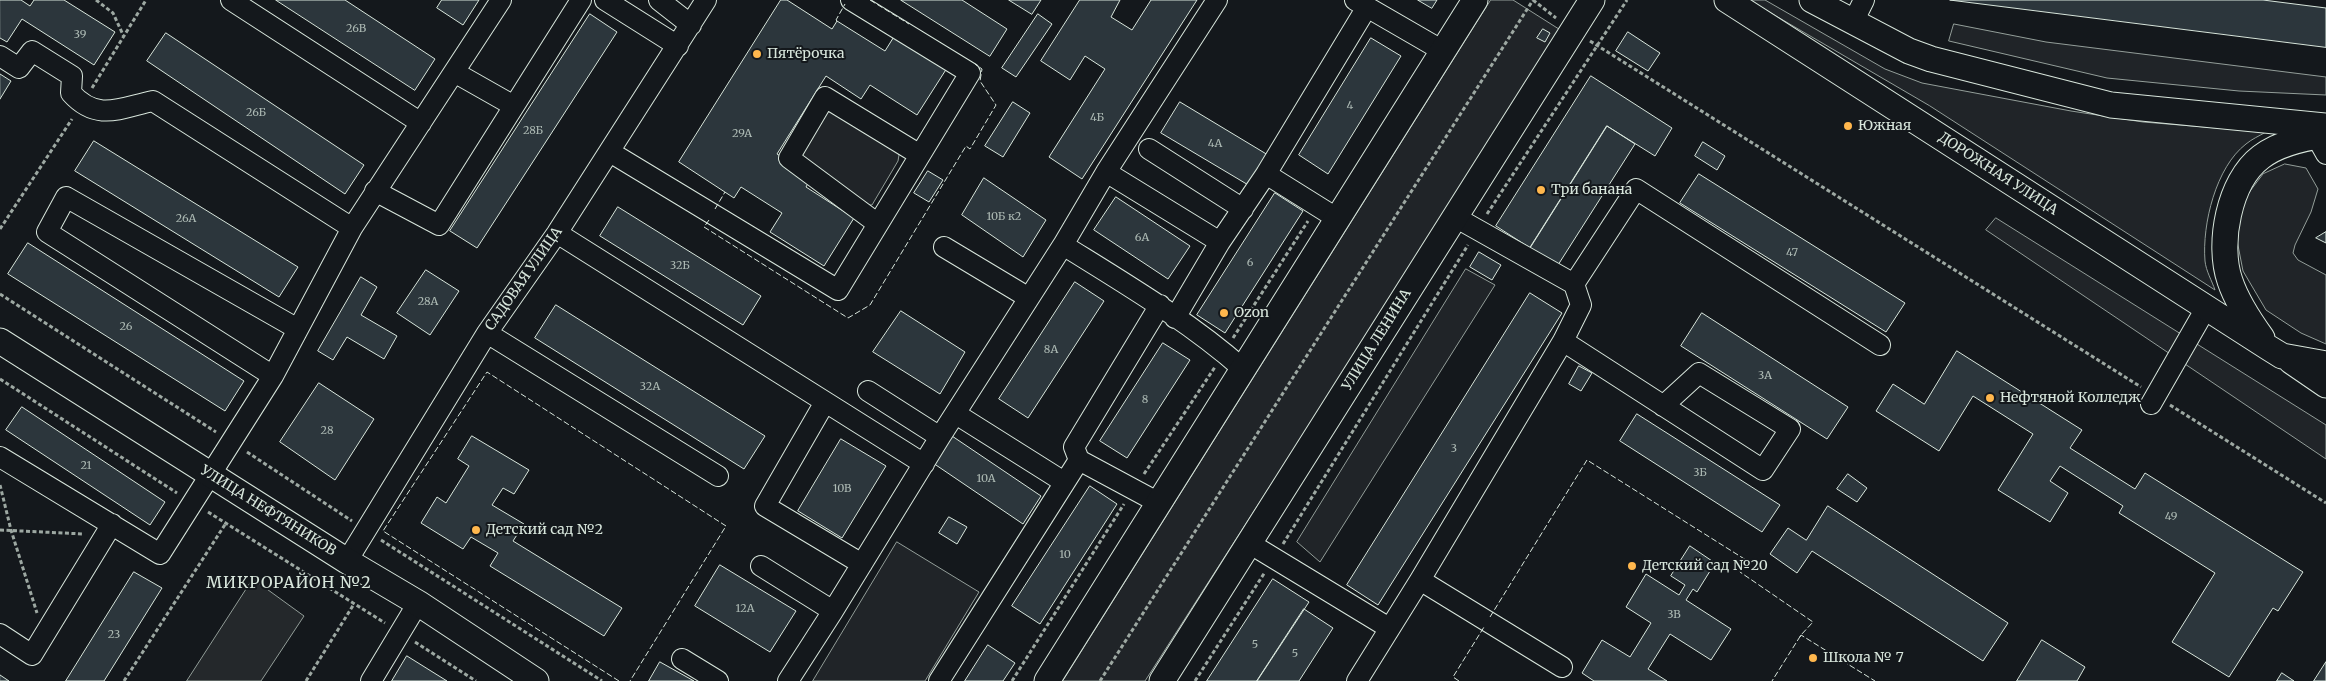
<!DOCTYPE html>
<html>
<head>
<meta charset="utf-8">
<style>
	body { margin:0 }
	canvas { display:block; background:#14181c }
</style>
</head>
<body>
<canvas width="2326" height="681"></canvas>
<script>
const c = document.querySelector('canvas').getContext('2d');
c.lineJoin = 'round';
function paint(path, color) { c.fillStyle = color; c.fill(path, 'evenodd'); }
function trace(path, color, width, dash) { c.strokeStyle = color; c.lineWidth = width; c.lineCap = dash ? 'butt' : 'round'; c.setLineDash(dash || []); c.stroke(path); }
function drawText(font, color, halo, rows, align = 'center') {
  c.font = font + ' Merriweather,serif'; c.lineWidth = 4; c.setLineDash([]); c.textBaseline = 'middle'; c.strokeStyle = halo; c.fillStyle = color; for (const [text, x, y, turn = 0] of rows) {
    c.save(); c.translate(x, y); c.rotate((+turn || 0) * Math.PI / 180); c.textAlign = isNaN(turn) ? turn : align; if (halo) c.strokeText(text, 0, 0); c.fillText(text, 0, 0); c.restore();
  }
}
const green = new Path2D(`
	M1491 0H1513L1562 31 1145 681H1063Z
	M1749 0H1765L1885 69 1922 83 2071 111 2143 122 2266 132C2259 136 2252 139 2246 144 2216 167 2202 224 2205 261 2206 271 2212 281 2215 290L1930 106Z
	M1954 24 2046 42 2326 77V95L2239 91 2107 78 1949 41Z
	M828 107 892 146 899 155 898 161 872 205H863L799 157Z
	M2285 164 2306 168 2318 189 2311 212 2295 245 2293 253 2298 260 2326 275V344L2301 333 2266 310 2243 271 2236 235 2244 199 2263 174Z
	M1996 218 2326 425V459L1986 230Z
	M1466 269 1495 285 1320 562 1297 542Z
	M897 542 979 592 925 681H813Z`);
paint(green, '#202428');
trace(green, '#939e99', 1);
const parking = new Path2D(`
	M253 579 304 616 261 681H187Z`);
paint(parking, '#24282b');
trace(parking, '#939e99', 1);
const building = new Path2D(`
	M0 0H21L30 6 34 0H64L115 32 94 65 22 19 7 42 0 38Z
	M276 0H345L435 59 415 90Z
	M442 0H479L463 25 437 8Z
	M781 0H787L832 29 837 21 885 51 895 35 947 68 917 115 870 85 861 99 826 76 777 154 812 176 806 187 854 218 824 266 770 232 782 213 741 187 734 198 679 162Z
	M901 0H962L1007 29 990 56Z
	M1009 0H1041L1032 14Z
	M1080 0H1120L1111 17 1132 30 1151 0H1197L1082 179 1049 157 1105 69 1085 56 1070 80 1041 61Z
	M1418 0H1437L1432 8Z
	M1950 0H2263L2326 8V47Z
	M590 14 617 32 477 248 450 231Z
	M1038 14 1052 24 1016 77 1002 68Z
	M1543 29 1550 33 1545 42 1537 38Z
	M1628 32 1660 53 1648 71 1616 51Z
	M166 33 364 165 345 194 147 61Z
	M1371 38 1401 56 1328 174 1299 155Z
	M0 74 11 81 0 99Z
	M1591 76 1672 128 1655 156 1607 126 1530 248 1496 226Z
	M1013 102 1030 113 1003 157 985 146Z
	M1180 102 1268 155 1250 186 1161 133Z
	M1607 126 1635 144 1558 265 1530 248Z
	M94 141 298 267 279 297 75 171Z
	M1703 142 1725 156 1717 170 1695 156Z
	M928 171 943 180 929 202 914 193Z
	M1699 174 1905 303 1886 332 1680 203Z
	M984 178 1046 220 1023 257 962 215Z
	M1275 193 1303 211 1225 333 1197 315Z
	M1116 197 1190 246 1168 279 1094 230Z
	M618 207 761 296 743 325 600 236Z
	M2326 232V243L2316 238Z
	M28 243 244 381 225 411 8 274Z
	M1479 252 1501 265 1492 280 1470 267Z
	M426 270 459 291 430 335 397 313Z
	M361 277 377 287 361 315 397 336 384 359 347 337 333 360 318 351Z
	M1075 282 1104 301 1028 418 999 399Z
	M1530 293 1562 313 1378 605 1347 585Z
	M556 305 765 436 744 469 535 338Z
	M901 311 965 352 940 394 873 352Z
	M1702 313 1848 407 1827 439 1681 346Z
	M1163 343 1190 360 1127 458 1100 441Z
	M1957 351 2082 430 2070 448 2135 489 2145 473 2303 572 2278 611 2273 608 2229 677 2172 642 2215 573 2119 513 2123 506 2060 466 2050 481 2068 493 2050 522 1998 490 2033 434 1973 396 1939 451 1876 411 1893 384 1924 404Z
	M1579 366 1592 373 1581 391 1569 384Z
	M319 383 374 419 335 480 280 442Z
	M22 407 165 502 150 525 6 430Z
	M1637 414 1780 505 1762 532 1620 441Z
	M949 434 1041 496 1023 524 930 461Z
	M472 436 529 470 514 494 503 488 492 505 524 524 513 541 622 608 604 636 490 566 498 553 471 537 463 549 421 523 437 497 446 503 469 466 458 459Z
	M841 439 886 466 842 538 798 511Z
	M1848 474 1867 488 1857 502 1837 489Z
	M1090 486 1117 504 1040 624 1012 606Z
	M1828 506 2008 623 1983 661 1812 551 1797 573 1770 554 1788 528 1806 540Z
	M949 517 967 527 957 544 939 533Z
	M1690 546 1715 563 1697 592 1693 589 1686 600 1731 629 1711 660 1670 634 1648 669 1667 681H1594L1582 673 1602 640 1630 657 1651 623 1626 607 1646 574 1679 595 1685 585 1671 576Z
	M720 565 796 611 770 652 695 606Z
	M134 572 162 588 104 681H66Z
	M1273 579 1309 602 1257 681H1207Z
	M1304 609 1333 628 1299 681H1257Z
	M2042 640 2085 667 2077 681H2017Z
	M988 645 1015 663 1003 681H965Z
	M407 656 447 681H392Z
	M660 662 694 681H649Z
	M2326 662V681H2314Z
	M2282 673 2294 681H2277Z
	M0 675 9 681H0Z`);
paint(building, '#2c363c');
trace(building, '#d8e6dc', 1);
const minor = new Path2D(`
	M231 0 421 123
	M605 0 678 46
	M659 0 691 25
	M1367 7 1443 51
	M1853 22 1864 0
	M0 56 19 68 32 51 72 76 71 93C97 122 120 108 153 101L352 228
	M454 72 514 106
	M2316 136 2326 154
	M1149 149 1243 209
	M610 152 838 290 970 73 851 0
	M1106 172 1220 242 1175 318
	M1266 174 1338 219
	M375 191 439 225 581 0
	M878 224 789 158 825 97 920 155
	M557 233 924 464
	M1220 242 1266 174 1367 7 1355 0
	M1063 245 1106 172 1217 0
	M944 247 1029 298
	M1574 284 1636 189 1880 345
	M487 333 718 476
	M1563 341 1763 470 1790 429 1699 373 1663 406
	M273 376 47 232 66 197 296 328
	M868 391 940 437
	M825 402 765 506 862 564
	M2151 404 2206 308
	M956 414 1064 482
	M0 457 160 554 273 376 352 228 501 0
	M1079 460 1074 447 1160 305
	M1249 543 1389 628
	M347 561 487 333 557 233 706 0
	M761 566 833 611 788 681
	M1420 580 1562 667
	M833 611 940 437 1063 245C1124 283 1190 322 1243 369
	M0 634 32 655 112 524
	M682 659 718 681
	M371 681 418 603
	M939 681 1079 460 1159 503
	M1357 681 1420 580 1563 341 1581 305 1574 284 1455 217`);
const major = new Path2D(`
	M1727 0 2269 348 2282 356 2326 364
	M1812 0 1909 51 1931 59 2111 105 2326 126
	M2262 338C2249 320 2237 302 2230 281 2217 244 2229 181 2261 157 2279 143 2304 138 2326 135
	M0 341 347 561 418 603 536 681
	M2291 361 2326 385
	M1047 681 1475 0
	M1162 681 1592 0`);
trace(minor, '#d8e6dc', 22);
trace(major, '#d8e6dc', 27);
trace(new Path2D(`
	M96 0 113 13 124 37
	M1533 0 1556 18
	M1590 41 2141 387
	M92 88 146 0
	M1487 214 1627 0
	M0 229 72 119
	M0 294 216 432
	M1233 338 1308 221
	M0 379 177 493
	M2170 405 2326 503
	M247 452 352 521
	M1144 474 1215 367
	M0 485 11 530 37 613
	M208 512 385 623
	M0 530 84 534
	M381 540 602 681
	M1283 544 1468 245
	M415 642 476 681
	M124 681 226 523
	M306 681 354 604
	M1012 681 1124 504
	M1100 681 1533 0
	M1195 681 1265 572`), '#9da8a2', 3, [4, 2.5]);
trace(minor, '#14181c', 20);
trace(major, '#14181c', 25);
trace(new Path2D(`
	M870 0 909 24
	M837 21 836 20 845 4
	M715 209 725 192
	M709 220 704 227 848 318 870 305 966 146 970 149 996 105 980 81 982 69 975 64
	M1490 617 1587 460 1746 560 1740 572 1813 622 1801 635 1772 681
	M1800 637 1801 635 1875 681
	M619 681 383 531 487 372 726 526 630 681
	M1459 681 1453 677 1484 627`), '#d8e6dc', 1, [6, 2.5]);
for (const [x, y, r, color] of [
	[757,54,5,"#ffb74d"],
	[1848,126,5,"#ffb74d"],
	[1541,190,5,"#ffb74d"],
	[1224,313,5,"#ffb74d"],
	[1990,398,5,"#ffb74d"],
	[476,530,5,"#ffb74d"],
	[1632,566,5,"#ffb74d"],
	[1813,658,5,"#ffb74d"]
]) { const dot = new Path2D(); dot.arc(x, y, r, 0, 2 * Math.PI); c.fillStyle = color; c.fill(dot); trace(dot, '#14181c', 2); }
drawText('11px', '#adbab4', null, [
	["26В",356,29],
	["39",80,35],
	["4",1350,106],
	["26Б",256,113],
	["4Б",1097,118],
	["28Б",533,131],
	["29А",742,134],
	["4А",1215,144],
	["10Б к2",1004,217],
	["26А",186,219],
	["6А",1142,238],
	["47",1792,253],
	["6",1250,263],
	["32Б",680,266],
	["28А",428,302],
	["26",126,327],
	["8А",1051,350],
	["3А",1765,376],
	["32А",650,387],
	["8",1145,400],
	["28",327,431],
	["3",1454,449],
	["21",86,466],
	["3Б",1700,473],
	["10А",986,479],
	["10В",842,489],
	["49",2171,517],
	["10",1065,555],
	["12А",745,609],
	["3В",1674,615],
	["23",114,635],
	["5",1255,645],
	["5",1295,654]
]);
drawText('14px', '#d8e6dc', '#14181c', [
	["Пятёрочка",767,54],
	["Южная",1858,126],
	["Три банана",1551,190],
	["Ozon",1234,313],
	["Нефтяной Колледж",2000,398],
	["Детский сад №2",486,530],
	["Детский сад №20",1642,566],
	["Школа № 7",1823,658]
], 'left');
drawText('14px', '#d8e6dc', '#14181c', [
	["ДОРОЖНАЯ УЛИЦА",1998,174,33],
	["САДОВАЯ УЛИЦА",524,279,-55],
	["УЛИЦА ЛЕНИНА",1377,340,-58],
	["УЛИЦА НЕФТЯНИКОВ",268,511,32]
]);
c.letterSpacing = '1px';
drawText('16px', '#d8e6dc', '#14181c', [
	["МИКРОРАЙОН №2",289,583]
]);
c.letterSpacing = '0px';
</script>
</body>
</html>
